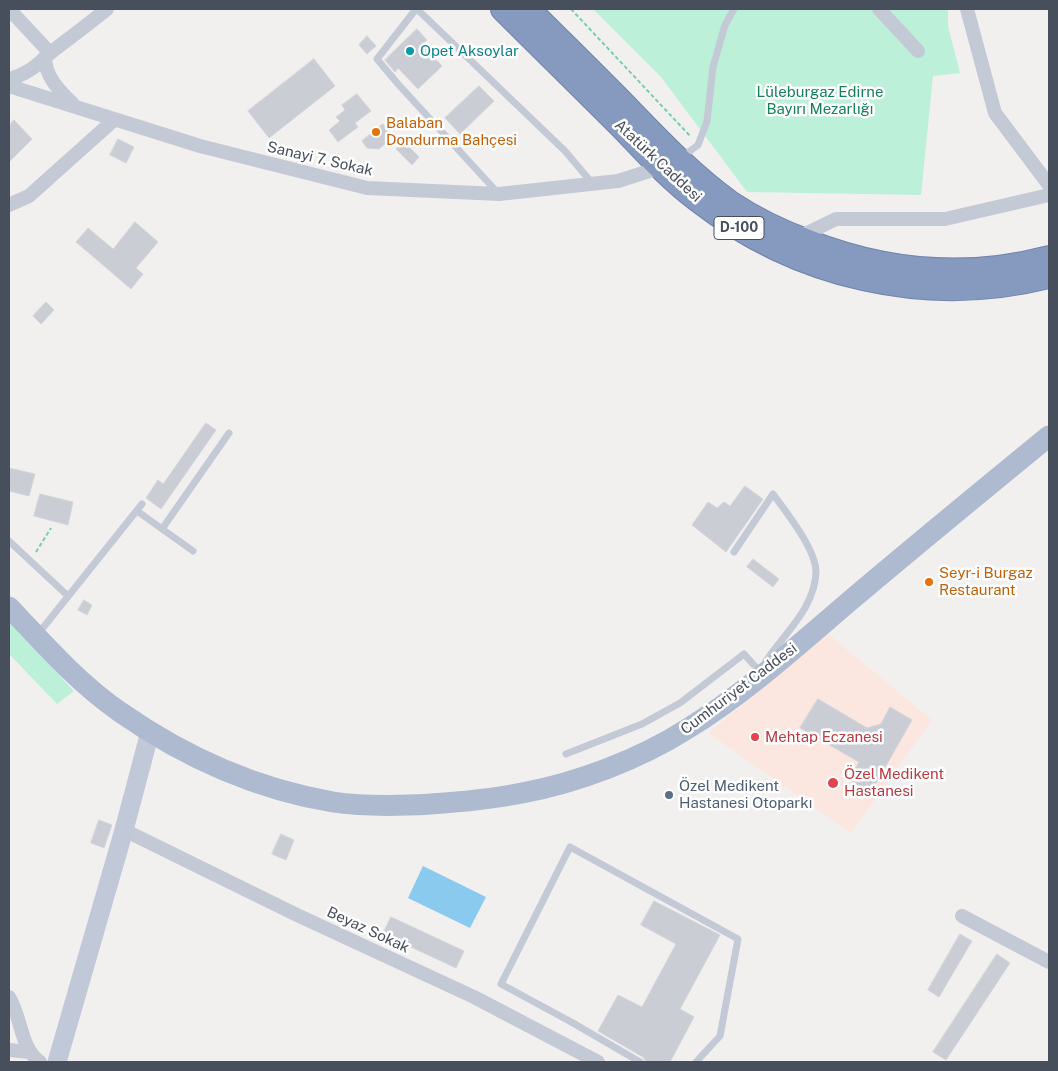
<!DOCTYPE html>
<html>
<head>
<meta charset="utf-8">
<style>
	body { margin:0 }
	#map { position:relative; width:1058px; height:1071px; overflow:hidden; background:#f2f0ef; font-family:"Public Sans",sans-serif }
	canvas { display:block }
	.frame { position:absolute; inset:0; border:10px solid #474f5d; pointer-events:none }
</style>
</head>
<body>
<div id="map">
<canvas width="1058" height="1071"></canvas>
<div class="frame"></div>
</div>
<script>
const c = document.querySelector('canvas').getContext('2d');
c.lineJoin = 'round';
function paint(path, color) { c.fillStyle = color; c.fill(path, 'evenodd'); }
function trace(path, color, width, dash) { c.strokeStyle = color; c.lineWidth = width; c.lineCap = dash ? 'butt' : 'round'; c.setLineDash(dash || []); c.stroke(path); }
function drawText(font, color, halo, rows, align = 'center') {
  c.font = font + ' "Public Sans",sans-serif'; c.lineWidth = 5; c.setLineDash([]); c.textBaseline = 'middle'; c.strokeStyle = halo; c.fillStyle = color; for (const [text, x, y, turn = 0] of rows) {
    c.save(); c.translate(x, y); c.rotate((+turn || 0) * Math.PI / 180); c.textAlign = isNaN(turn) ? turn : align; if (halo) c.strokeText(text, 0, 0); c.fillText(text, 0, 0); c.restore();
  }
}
paint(new Path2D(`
	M828 634 932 720 851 833 708 733Z`), '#fce6e0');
paint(new Path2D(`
	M593 9H948V26L960 73 933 76 921 195 747 192 661 77Z
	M9 621 74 691 57 704 9 654Z`), '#bdf0d9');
paint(new Path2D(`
	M423 866 486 897 470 928 408 898Z`), '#89caee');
const building = new Path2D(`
	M417 29 427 40 422 45 442 66 418 89 398 68 395 72 385 60Z
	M367 36 376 46 367 54 359 45Z
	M314 59 335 86 269 138 248 111Z
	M479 86 494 101 460 134 445 118Z
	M357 94 371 111 355 123 358 127 338 142 329 130 340 121 336 117 345 110 342 105Z
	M14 120 32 139 9 162V126Z
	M383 124 388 131 387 142 379 149 367 148 362 141Z
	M118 139 134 147 126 163 110 155Z
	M404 142 419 157 412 165 396 149Z
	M135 222 158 242 136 268 143 274 131 289 76 242 88 228 113 249Z
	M46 302 54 310 41 324 33 316Z
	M206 423 216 430 161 509 146 498 158 480 163 484Z
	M9 468 35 474 29 496 9 491Z
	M745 486 763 499 726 552 692 525 708 502 717 508 724 502 730 506Z
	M40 494 73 502 68 525 34 516Z
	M753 559 779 579 773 587 747 567Z
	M84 600 92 605 87 615 78 610Z
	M818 699 867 728 881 724 890 707 912 720 871 792 849 780 859 762 800 728Z
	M99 820 112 825 104 848 91 843Z
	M281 834 294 840 286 860 272 854Z
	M654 901 720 935 680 1009 694 1017 670 1062H646L643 1057 598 1031 618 995 642 1007 676 944 641 925Z
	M391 917 464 951 456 968 383 934Z
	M960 934 972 941 939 997 928 990Z
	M997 954 1010 963 946 1060 933 1052Z`);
paint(building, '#cbcdd5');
trace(building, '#d3d4db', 1);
const highway = new Path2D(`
	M503 9C542 48 582 87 621 126 645 151 669 178 697 199 797 277 926 307 1049 276
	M528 9C563 44 598 78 632 113 663 145 694 177 730 203 754 219 781 232 808 242 887 273 966 280 1049 258`);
trace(highway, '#7184ab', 26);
trace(new Path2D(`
	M571 9 691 137
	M36 552 51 528`), '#74cfb0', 2, [4, 2.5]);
trace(new Path2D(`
	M416 9 377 59 398 84 497 192
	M417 9 565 151 592 183
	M682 157 698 145 707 121 713 67 725 25 734 9
	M137 511 193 551
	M162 529 229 433
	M9 541 68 596
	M734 552 773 494C786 512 815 548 816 571 816 584 811 597 805 608 794 627 778 643 766 661
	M38 634 142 504
	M566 754 642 724 680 703 744 654 762 674
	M640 1062 573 1023 501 984 570 847 738 939 720 1036 696 1062`), '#c3c9d5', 7);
trace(new Path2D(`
	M9 9 50 53
	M879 9 918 51
	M967 9 995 113 1049 185
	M45 57C45 77 60 91 73 104
	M9 79C30 74 38 63 54 50 72 36 90 23 107 9
	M9 86 200 146 367 188 499 194 618 181 662 167
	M9 205 29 196 115 119
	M797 238 836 219H945L1049 195
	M124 830 297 915 474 997 598 1062
	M962 916 1049 962
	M9 997C22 1018 20 1048 40 1062
	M9 1050 29 1052`), '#c3c9d5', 14);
trace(new Path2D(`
	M57 1062 124 830 150 732`), '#c1c9d9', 19);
trace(new Path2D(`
	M9 607C43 643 78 683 120 712 183 756 256 789 333 802 366 807 398 806 431 804 461 802 492 799 522 793 577 783 640 759 687 729 746 693 798 645 851 600 916 545 983 490 1049 436`), '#aebacf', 21);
trace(highway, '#8699bf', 24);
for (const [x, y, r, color] of [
	[410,51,5,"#0f9aa8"],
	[376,132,5,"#e8710a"],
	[929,582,5,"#e8710a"],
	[755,737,5,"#e0444e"],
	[833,783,6,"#e0444e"],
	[669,795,5,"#5c6f8a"]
]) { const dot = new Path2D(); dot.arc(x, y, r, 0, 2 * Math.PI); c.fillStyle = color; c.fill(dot); trace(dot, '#fff', 2); }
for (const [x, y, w] of [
	[739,228,50]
]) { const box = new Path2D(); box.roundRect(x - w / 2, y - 11.5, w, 23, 4); c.fillStyle = '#fff'; c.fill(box); trace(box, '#474f5d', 1); }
drawText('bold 14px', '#474f5d', null, [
	["D-100",739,228]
]);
drawText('15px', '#0d838f', '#fff', [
	["Opet Aksoylar",420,51]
], 'left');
drawText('15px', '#15825c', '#fff', [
	["Lüleburgaz Edirne",820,92],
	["Bayırı Mezarlığı",820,109]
]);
drawText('15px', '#c56008', '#fff', [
	["Balaban",386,123],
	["Dondurma Bahçesi",386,140],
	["Seyr-i Burgaz",939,573],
	["Restaurant",939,590]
], 'left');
drawText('15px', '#474f5d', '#fff', [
	["Sanayi 7. Sokak",320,159,13],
	["Atatürk Caddesi",658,161,43],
	["Cumhuriyet Caddesi",739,689,-37],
	["Beyaz Sokak",368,930,25]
]);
drawText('15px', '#be3a42', '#fff', [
	["Mehtap Eczanesi",765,737],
	["Özel Medikent",844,774],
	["Hastanesi",844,791]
], 'left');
drawText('15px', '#4e5e75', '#fff', [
	["Özel Medikent",679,786],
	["Hastanesi Otoparkı",679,803]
], 'left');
</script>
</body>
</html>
